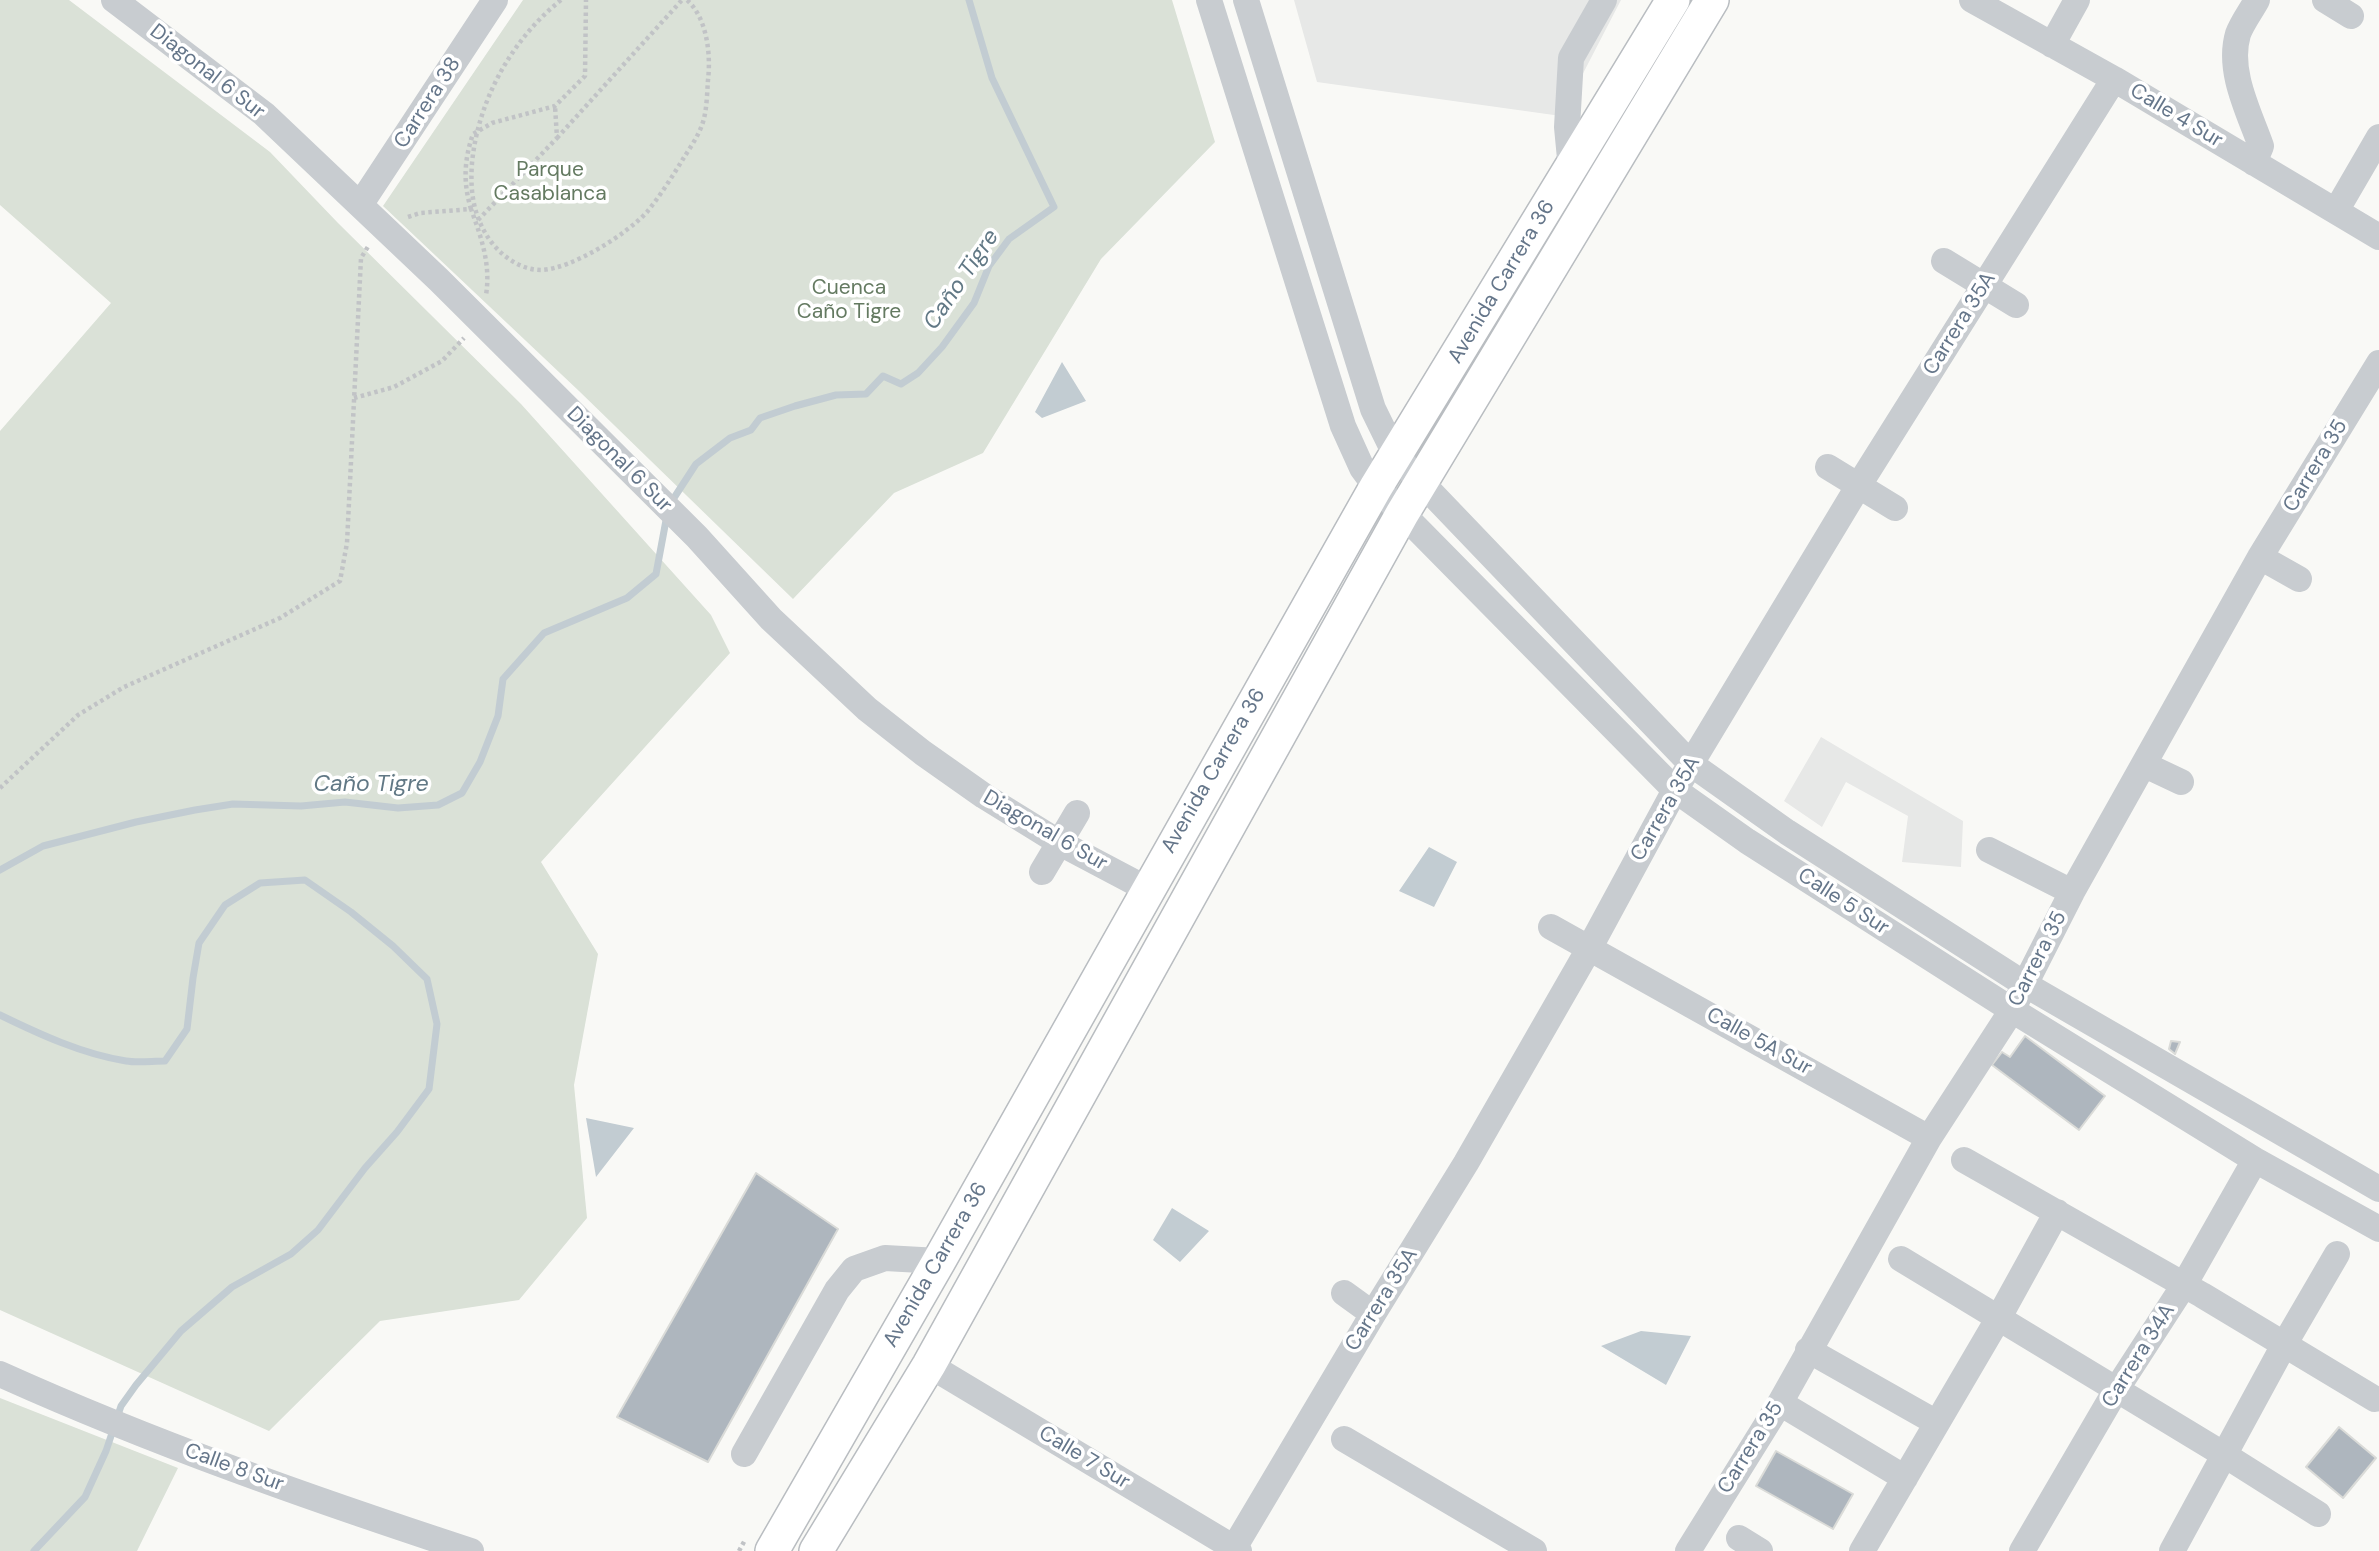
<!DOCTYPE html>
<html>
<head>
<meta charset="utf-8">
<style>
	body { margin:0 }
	canvas { display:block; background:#f9f9f6 }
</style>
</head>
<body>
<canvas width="2379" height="1551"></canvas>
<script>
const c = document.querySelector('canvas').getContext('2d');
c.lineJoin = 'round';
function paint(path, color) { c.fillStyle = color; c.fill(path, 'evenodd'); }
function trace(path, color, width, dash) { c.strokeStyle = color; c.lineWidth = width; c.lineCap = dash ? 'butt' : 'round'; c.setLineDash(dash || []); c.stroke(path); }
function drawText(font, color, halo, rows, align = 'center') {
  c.font = font + ' "DM Sans",sans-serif'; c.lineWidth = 7; c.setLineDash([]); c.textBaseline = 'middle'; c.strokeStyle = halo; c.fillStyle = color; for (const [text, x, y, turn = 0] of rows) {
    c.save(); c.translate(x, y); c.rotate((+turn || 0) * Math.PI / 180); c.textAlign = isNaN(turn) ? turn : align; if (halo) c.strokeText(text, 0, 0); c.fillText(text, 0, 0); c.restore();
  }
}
paint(new Path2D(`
	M1294 0H1621L1561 116 1317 82Z
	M1821 737 1963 821 1961 867 1902 862 1908 816 1846 782 1822 827 1784 801Z`), '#e7e8e7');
paint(new Path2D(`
	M0 0H69L270 152 338 223 521 404 711 615 730 653 541 862 598 954 574 1085 587 1218 519 1300 380 1321 269 1431 0 1310V431L111 303 0 205Z
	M523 0H1172L1215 142 1101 259 983 453 894 493 793 599 579 391 383 206Z
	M0 1398 178 1468 137 1551H0Z`), '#dae1d7');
paint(new Path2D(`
	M1062 362 1086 401 1042 418 1035 412Z
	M1429 847 1457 862 1434 907 1399 891Z
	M586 1118 634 1128 596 1177Z
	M1172 1208 1209 1231 1180 1262 1153 1240Z
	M1641 1331 1691 1336 1666 1385 1601 1346Z`), '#c2ccd2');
trace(new Path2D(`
	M670 504 696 464 730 438 751 430 760 418 795 406 836 395 866 394 883 376 901 384 918 373 942 347 974 303 989 266 1009 239 1054 207 992 78 969 0
	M0 870 43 846 136 822 195 810 233 804 301 806 345 802 398 808 438 805 462 793 480 762 498 716 503 679 544 633 627 598 656 574 667 515
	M0 1015C39 1034 82 1054 126 1061 138 1063 152 1061 165 1061L187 1029 193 978 199 943 225 905 260 883 305 880 351 912 393 946 427 979 437 1024 429 1089 397 1132 365 1168 318 1230 291 1254 232 1287 181 1331 136 1385 121 1406 106 1451 85 1497 34 1551`), '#c2ccd2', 7);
const building = new Path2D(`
	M2025 1036 2105 1096 2079 1130 1992 1065 2002 1052 2010 1057Z
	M2171 1041 2180 1042 2175 1054 2169 1049Z
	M756 1173 838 1229 708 1462 617 1417Z
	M2339 1427 2376 1458 2343 1498 2306 1467Z
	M1776 1451 1853 1494 1833 1529 1756 1486Z`);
paint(building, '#aeb6be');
trace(building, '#dadbd8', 2);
const major = new Path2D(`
	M772 1551 939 1261 1376 487 1673 0
	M816 1551 929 1365 1402 514 1712 0`);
trace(major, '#b9bdc1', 36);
trace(new Path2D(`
	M561 0C512 39 478 100 472 163 470 191 473 215 489 239 500 255 520 270 541 270 572 269 627 234 647 212 660 196 672 177 683 159 690 148 699 135 703 122 707 109 707 93 708 80 711 54 707 18 687 0
	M557 138 682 0
	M471 209C463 183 464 160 473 134L492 123 555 106 585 76 586 0
	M408 217 420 213 471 209C481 237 491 264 486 295
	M478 220 557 138 555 106
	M354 398 394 387 442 361 464 338
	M0 788 78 715 124 687 280 618 340 581 347 543 361 258 369 245
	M739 1551 745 1540`), '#c1c3c6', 4.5, [3.5, 3.5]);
trace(new Path2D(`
	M114 0 264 114 439 280 697 537 771 619 867 709 923 753 984 796 1060 843 1147 889
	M1209 0 1343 426 1362 468 1376 487 1675 790 1747 841 2012 1010 2255 1160 2379 1229
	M1246 0 1373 409 1396 456 1691 764 1787 832 2026 985 2379 1189
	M1972 0 2114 79 2379 237
	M2325 0 2351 16
	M2052 45 2077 0
	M2254 163 2261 146C2249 112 2227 71 2238 34 2242 23 2251 11 2257 0
	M1571 169 1567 127 1571 58 1604 0
	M360 205 495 0
	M2336 211 2379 137
	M1944 261 2016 305
	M1828 467 1895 508
	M2260 557 2299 579
	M2145 765 2181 782
	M1989 850 2072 892
	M1042 872 1077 813
	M1551 927 1929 1138
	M1964 1160 2202 1295 2375 1399
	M1901 1259 2223 1454 2318 1514
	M1344 1293 1373 1314
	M1808 1350 1937 1423
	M929 1365 1239 1551
	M0 1374C153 1443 312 1499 471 1551
	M1780 1403 1905 1478
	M1344 1439 1534 1551
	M744 1454 837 1290 854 1269 885 1258 939 1261
	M1739 1538 1760 1551
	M1234 1548 1373 1314 1466 1163 1590 947 1675 790 1859 485 2114 79
	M1688 1551 1780 1403 1929 1138 2012 1010 2072 892 2260 557 2379 363
	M1862 1551 1998 1319 2057 1212
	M2022 1551 2116 1390 2184 1285 2255 1160
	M2172 1551 2284 1345 2337 1254`), '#c8ccd0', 26);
trace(major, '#fff', 33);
drawText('21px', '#65768a', '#fff', [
	["Diagonal 6 Sur",207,72,38],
	["Carrera 38",428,103,-57],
	["Calle 4 Sur",2176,116,31],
	["Avenida Carrera 36",1502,282,-59],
	["Carrera 35A",1960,324,-58],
	["Diagonal 6 Sur",619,460,45],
	["Carrera 35",2316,466,-59],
	["Avenida Carrera 36",1214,771,-60],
	["Carrera 35A",1666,809,-60],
	["Diagonal 6 Sur",1045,831,30],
	["Calle 5 Sur",1843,902,33],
	["Carrera 35",2038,959,-63],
	["Calle 5A Sur",1759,1042,29],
	["Avenida Carrera 36",936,1265,-60],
	["Carrera 35A",1382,1300,-58],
	["Carrera 34A",2139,1356,-58],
	["Carrera 35",1751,1448,-58],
	["Calle 7 Sur",1084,1458,31],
	["Calle 8 Sur",234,1468,20]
]);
drawText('21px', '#647a61', '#fff', [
	["Parque",550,170],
	["Casablanca",550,194],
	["Cuenca",849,288],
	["Caño Tigre",849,312]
]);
drawText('italic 23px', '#617885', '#fff', [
	["Caño Tigre",962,280,-56],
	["Caño Tigre",371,785]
]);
</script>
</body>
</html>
